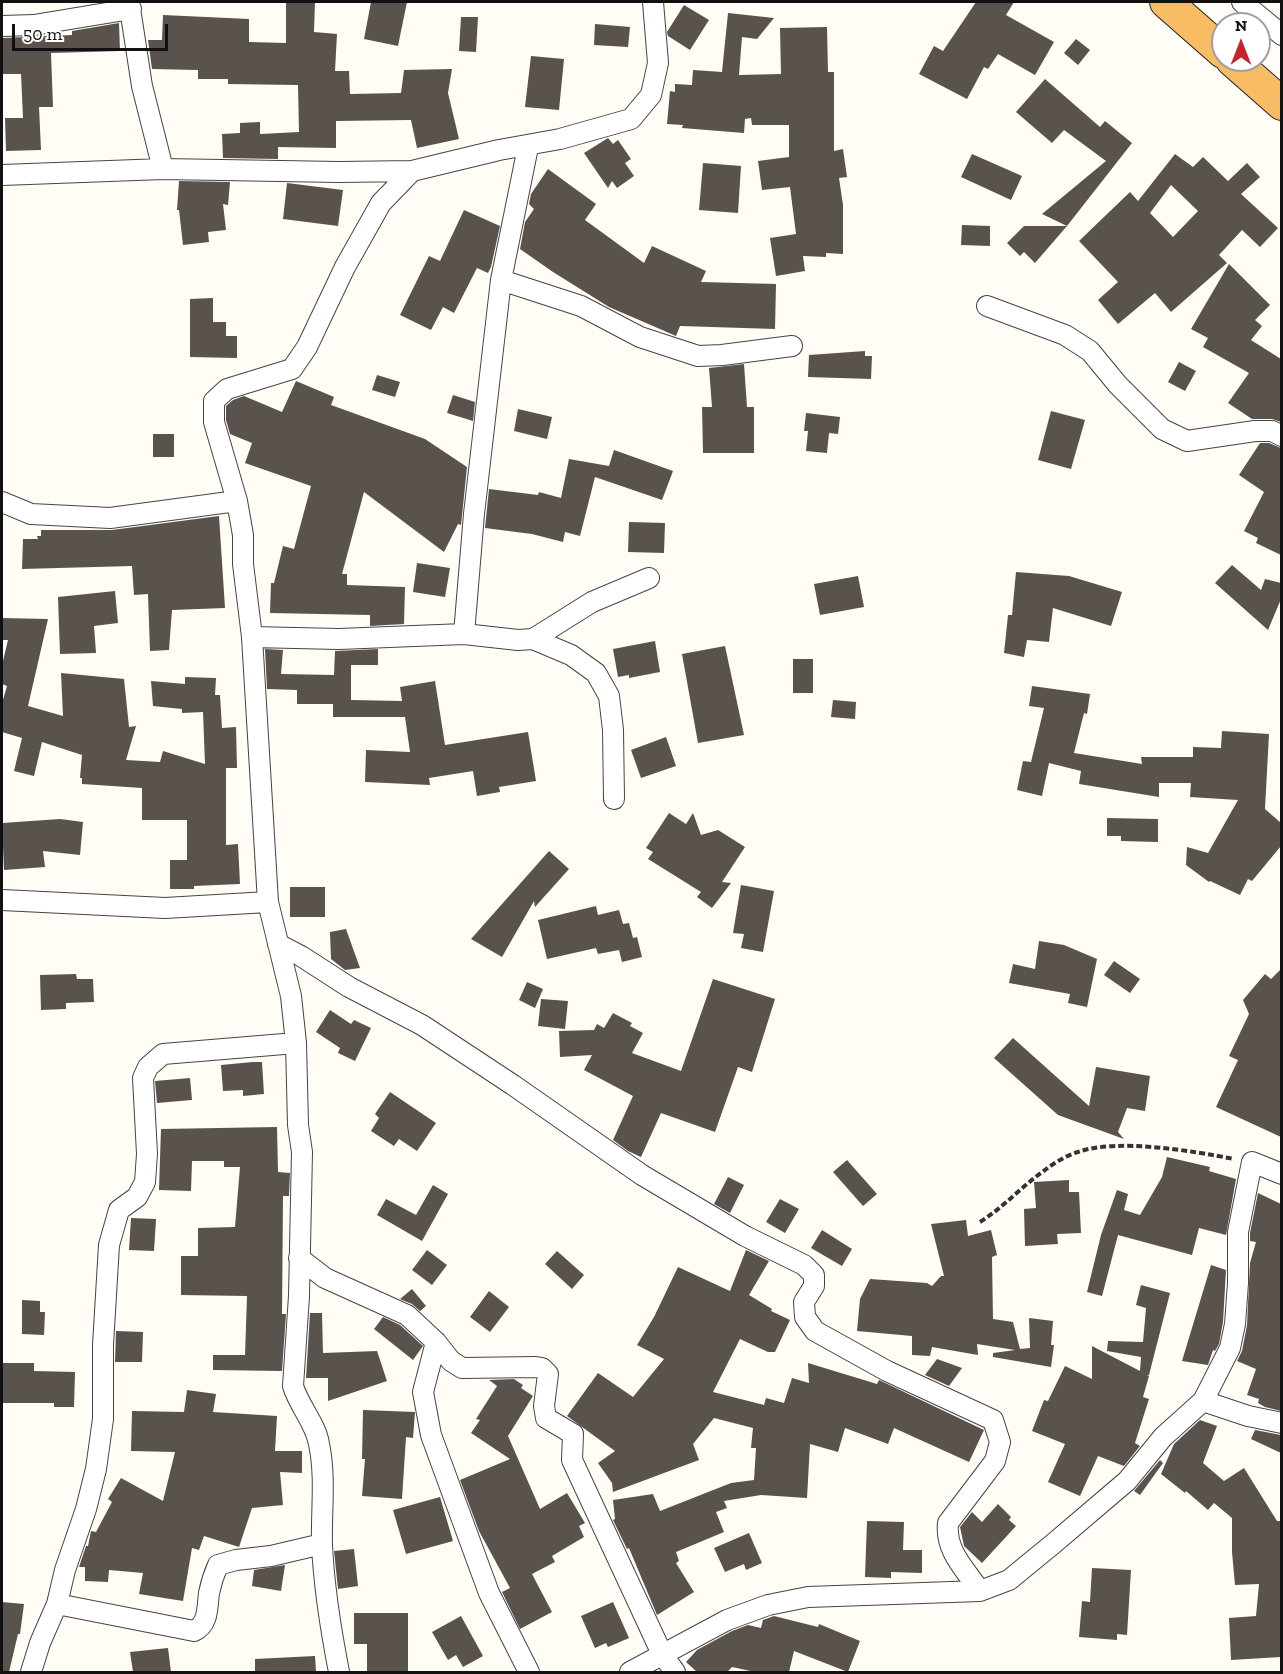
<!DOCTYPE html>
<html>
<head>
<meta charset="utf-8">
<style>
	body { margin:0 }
	#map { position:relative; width:1283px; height:1674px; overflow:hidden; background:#fffdf5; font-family:"Zilla Slab",serif }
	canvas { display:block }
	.frame { position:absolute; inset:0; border:3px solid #111; pointer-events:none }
	.north { position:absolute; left:1211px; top:12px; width:60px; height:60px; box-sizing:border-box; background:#fff; border:2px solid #a0a0a0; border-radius:50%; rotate:0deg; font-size:16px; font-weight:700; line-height:24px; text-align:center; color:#111 }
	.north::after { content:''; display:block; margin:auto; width:21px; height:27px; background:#c4262e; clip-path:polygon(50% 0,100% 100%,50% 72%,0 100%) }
	.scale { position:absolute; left:12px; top:24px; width:156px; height:27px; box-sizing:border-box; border:3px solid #111; border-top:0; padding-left:8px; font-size:18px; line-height:21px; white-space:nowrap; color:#111; -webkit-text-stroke:4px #fff; paint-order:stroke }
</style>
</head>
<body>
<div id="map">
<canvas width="1283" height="1674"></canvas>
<div class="frame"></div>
<div class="north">N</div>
<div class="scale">50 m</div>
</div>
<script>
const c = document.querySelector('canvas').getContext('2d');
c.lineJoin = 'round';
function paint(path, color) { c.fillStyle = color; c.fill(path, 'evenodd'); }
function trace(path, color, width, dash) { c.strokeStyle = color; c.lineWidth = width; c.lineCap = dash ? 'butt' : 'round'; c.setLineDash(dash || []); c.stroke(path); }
paint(new Path2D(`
	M286 2H315L314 32 337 34 335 71H349L350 94 401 93 404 70 452 69 448 93 459 139 417 148 411 120 336 121V148L278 147V159L223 158 222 134 240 133V123L260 122V134L299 132 298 85 228 84V79H198V70L152 69 148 40H162L163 15 249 19V42L286 43Z
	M371 2H407L398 46 364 39Z
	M976 2H1014L1006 15 1054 42 1035 75 998 54 988 69 984 67 967 99 919 74 934 46 943 51Z
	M684 5 709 20 690 50 668 36 667 32Z
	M728 13 774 18 757 39 742 37 739 75 781 74 780 28 827 27 828 72H834V151L843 149 847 177 839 178 843 205V254L826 253V257L803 256 805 271 776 276 770 238 796 234 790 187 762 190 758 161 789 157V125H752L751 118 745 119 744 133 682 128 683 125 667 124 670 91 675 92V84L692 85 693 70 722 72Z
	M461 17H478L476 52 459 51Z
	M119 23 120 51 51 53 53 107H39L41 150 6 151 5 118H23L21 74H2V38L72 35V31Z
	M595 24 630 27 628 47 594 45Z
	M1076 39 1090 50 1078 65 1064 53Z
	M531 56 564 59 559 110 525 107Z
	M1045 79 1100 127 1105 121 1132 143 1067 226 1042 214 1106 161 1064 130 1052 143 1016 112Z
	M608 138 613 144 618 140 631 159 625 163 634 176 617 188 612 181 608 188 584 153Z
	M972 154 1022 176 1011 200 961 177Z
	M1175 154 1193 167 1203 157 1228 181 1247 163 1260 177 1241 194 1278 228 1260 247 1242 230 1219 255 1227 263 1171 312 1155 293 1118 324 1098 300 1118 282 1079 241 1130 192 1138 201ZM1171 185 1198 211 1173 237 1150 213Z
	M703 163 741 166 738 213 699 210Z
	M548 169 596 204 585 220 644 263 652 246 706 271 701 282 776 284 775 329 680 326 676 336 609 307 553 272 520 249 525 222 534 209 529 204 531 194Z
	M179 181 230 182 228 205 223 204 226 230 208 232 209 242 183 245 179 210H177Z
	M287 183 343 190 338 226 283 219Z
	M464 210 500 226 491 267 488 273 477 268 454 313 443 307 431 330 400 315 429 256 440 261Z
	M962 225 990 226V246L961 245Z
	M1024 226H1067L1035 263 1024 252 1020 256 1007 243Z
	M1229 264 1270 305 1255 320 1262 326 1251 340 1281 359V422L1272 419H1252L1228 403 1249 373 1203 347 1208 338 1191 329Z
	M213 298V322H226V336H237V358L190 357V299Z
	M865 351V356H872L871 379 808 377 809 355Z
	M1179 362 1196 371 1185 391 1168 382Z
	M744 364 747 407H754V453H703L702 407H712L709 368Z
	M377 375 400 382 395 397 372 390Z
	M296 381 334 397 331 405 425 439 467 467 461 525 458 524 444 552 364 492 342 574H347V585L405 587 404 624 370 626V615L270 613 271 583H274L283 546 294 549 311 486 245 463 252 443 230 434 226 420V406L233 400 244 396 282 412Z
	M453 395 475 402 473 421 447 413Z
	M518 409 552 417 547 439 514 431Z
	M1051 411 1085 420 1071 469 1038 460Z
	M806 413 840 417 838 434 829 433 827 453 806 451 808 431H804Z
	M153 434H174V457H153Z
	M1260 443H1269L1281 448V555L1256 543 1258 538 1244 531 1264 492 1239 475Z
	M614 450 673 471 662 500 595 477 580 536 565 532 563 542 532 534 485 528 489 489 538 495 539 492 561 498 569 459 609 466Z
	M219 516 225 608 172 610 169 650 150 651 148 594 134 595 132 566 22 569 23 539H38L37 536H41V530H112Z
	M629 522 665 523 664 553 628 552Z
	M417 563 450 568 445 597 413 592Z
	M1232 565 1261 590 1265 579 1281 583V599L1268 630 1215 583Z
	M1016 572 1069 576 1122 592 1111 626 1053 608 1049 642 1027 640 1024 657 1004 653 1008 615H1012Z
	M858 576 864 607 820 615 814 584Z
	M115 591 118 623 94 626 96 653 60 654 58 597Z
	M2 618 48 619 28 706 63 716 61 673 124 679 129 727 136 726 126 760 160 762 163 751 205 764 203 712 182 713V709L153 706 151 681 185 684V677L216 678 215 695H220L222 728 236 727 237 768H226V845L238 844 240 884 194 886V889H170V860H187V820H142V788L82 784V778H80L82 755 42 742 34 776 14 771 22 738 2 732V703L7 686 2 684V665L8 640H2Z
	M655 641 660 672 629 678V675L618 677 613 649Z
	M725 646 744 735 698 743 682 654Z
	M265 649 283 650 281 674 334 675 335 651 378 649V665H351V700L402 701 400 687 435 681 445 745 528 732 536 781 499 787 500 792 477 796 473 771 429 778 430 785 365 782 366 750 410 752 405 717H333V704H297V690L267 689Z
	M793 659H813V693H793Z
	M1032 686 1090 694 1087 714 1084 713 1074 753 1142 764 1141 757H1193V747L1221 748 1222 731 1269 734 1265 809 1281 823V846L1252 881 1248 879 1240 895 1210 881 1209 882 1186 865 1187 847 1208 853 1238 800 1190 797 1191 783H1159V797L1079 784 1081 771 1049 763 1042 796 1017 790 1023 761 1031 762 1044 708 1029 706Z
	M833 700 856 702 855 719 831 717Z
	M666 737 676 766 641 778 631 750Z
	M669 813 686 824 693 813 701 835 718 830 745 847 722 882 731 883 712 908 697 897 701 892 648 859 653 852 646 848Z
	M1107 818 1158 819V842L1121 841V836H1107Z
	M60 819 83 822 80 855 43 851 45 867 4 870 2 823Z
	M549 851 569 869 535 907 534 901 502 957 471 939Z
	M741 885 774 891 763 952 741 948 744 934 733 933Z
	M290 887H325V917H290Z
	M596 906 598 915 619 910 623 924 629 923 633 938 637 937 642 957 622 962 619 950 598 954 596 948 547 959 538 920Z
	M346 929 360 968 345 970 331 959 330 932Z
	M1039 941 1064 945 1097 959 1087 1007 1068 1003 1070 994 1009 983 1013 964 1035 969Z
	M1114 961 1140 979 1130 993 1104 975Z
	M1281 969V1137L1216 1107 1238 1060 1229 1056 1249 1014 1243 1000 1265 974 1271 979Z
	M76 974 77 979H93L94 1002 66 1003V1009L41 1010 40 975Z
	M713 979 775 999 752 1072 738 1067 715 1132 661 1113 641 1157 628 1151 613 1140 633 1096 584 1070 592 1055 560 1057 559 1031 594 1030 597 1024 604 1028 613 1013 632 1023 630 1026 643 1033 632 1053 681 1071Z
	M527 982 543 989 535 1008 519 1000Z
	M541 999 568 1001 565 1029 538 1026Z
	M330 1010 351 1024 354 1020 371 1028 355 1061 338 1053 340 1048 316 1032Z
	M1013 1038 1089 1106 1096 1067 1150 1076 1145 1111 1127 1108 1118 1132 1124 1139 1058 1115 994 1058Z
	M253 1062H262L264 1094 243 1096V1090L223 1091 221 1065Z
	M190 1078 192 1100 157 1103 155 1081Z
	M390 1092 436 1123 417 1151 399 1139 394 1146 371 1131 379 1118 375 1114Z
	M277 1127 278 1172 290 1173 289 1196H283L282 1314H286L282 1371 213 1370V1355H245L247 1296 181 1295V1256H198V1228L235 1227 240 1167H224V1161H192L191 1191 159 1190 161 1129Z
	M1167 1157 1210 1167 1209 1171 1236 1179 1226 1235 1199 1228 1192 1255 1118 1235 1102 1296 1087 1292 1101 1235 1117 1190 1128 1194 1124 1210 1140 1215 1162 1177Z
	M847 1160 877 1194 863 1206 833 1172Z
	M728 1177 744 1185 730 1213 714 1204Z
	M1069 1180V1192H1079L1081 1233 1057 1234 1058 1244 1025 1246 1024 1209 1036 1208 1034 1182Z
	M433 1185 448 1194 422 1241 377 1215 386 1199 416 1215Z
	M1258 1193 1281 1204V1411L1265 1407 1258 1403 1259 1399 1247 1395 1256 1369 1237 1361 1242 1351 1247 1325 1250 1263 1256 1242 1250 1241V1233Z
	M780 1199 799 1209 785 1233 766 1222Z
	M131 1218 156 1219 154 1251 129 1250Z
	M966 1220 968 1236 991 1230 997 1255 992 1257 993 1319 1013 1322 1020 1349 1030 1348 1029 1318 1053 1321 1051 1345H1054L1051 1367 993 1357V1353L1015 1350 977 1344 978 1355 932 1347 930 1356 912 1355V1336L857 1331 860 1299 870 1279 927 1283 932 1286 941 1276H944L931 1224Z
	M822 1230 852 1249 842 1266 811 1248Z
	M427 1250 447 1265 432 1285 412 1270Z
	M746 1250 769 1261 749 1295 772 1309 771 1311 790 1320 775 1352H768L740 1339 713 1392 764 1405 766 1398 784 1403 792 1378 809 1383 808 1363 877 1384 879 1380 984 1430 969 1462 894 1428 888 1444 845 1428 838 1452 810 1444 807 1498 761 1495 724 1501 727 1508 716 1512 724 1532 676 1552 679 1561 676 1563 694 1592 657 1615 629 1548 627 1549 613 1520 615 1519 613 1500 653 1494 660 1511 731 1483 754 1480 756 1448H751L753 1428 714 1418 693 1444 699 1460 613 1492 612 1483 598 1463 615 1451 567 1416 598 1373 633 1397 664 1359 637 1345 654 1317 678 1267 730 1291Z
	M557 1251 584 1275 572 1289 545 1264Z
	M1211 1265 1226 1270 1223 1322 1219 1344 1215 1351 1213 1350 1208 1365 1182 1361Z
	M1141 1285 1170 1293 1149 1375H1147L1149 1376 1143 1397 1149 1399 1135 1443 1140 1446 1124 1466 1098 1456 1080 1496 1048 1482 1065 1444 1032 1431 1044 1400 1048 1401 1065 1366 1092 1379V1346L1140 1371 1141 1357 1107 1351 1108 1341 1143 1342 1146 1308 1136 1305Z
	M412 1289 426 1306 420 1311 412 1304 400 1299Z
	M489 1291 509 1307 490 1332 470 1317Z
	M22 1300 40 1301V1312H45L44 1335 22 1334Z
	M310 1313H322L323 1353 377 1351 387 1381 328 1401V1378H306Z
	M383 1317 400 1325 423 1346 413 1360 374 1329Z
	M116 1331 143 1332 142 1362H115Z
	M937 1359 962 1368 949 1386 925 1375Z
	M2 1363H34V1371L75 1372 74 1407H54V1403H2Z
	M514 1379 523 1385 521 1388 533 1396 508 1436 540 1509 567 1493 585 1523 579 1526 584 1537 552 1556 555 1562 532 1574 552 1612 520 1629 502 1592 510 1588 479 1531 460 1480 510 1459 471 1433 480 1420 476 1419 497 1386 489 1380Z
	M187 1390 216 1394 213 1412 277 1416 275 1451H302V1473L280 1472 283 1505 252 1508 239 1547 204 1536 199 1550 192 1548 183 1601 139 1594 143 1573 109 1570 108 1582 85 1581V1567H79L86 1546H88L91 1531 96 1532 112 1502 108 1499 121 1478 163 1501 175 1452 131 1451 132 1411 184 1412Z
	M363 1410 415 1412 413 1438 406 1437 402 1499 362 1496 365 1459H362Z
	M1200 1420 1217 1426 1203 1463 1224 1481 1244 1468 1277 1521H1281V1657L1231 1660 1229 1618 1256 1616 1259 1584 1235 1585 1232 1552V1518L1214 1503 1208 1510 1186 1491 1185 1493 1161 1474 1174 1444Z
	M1255 1430 1281 1435V1453L1251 1439Z
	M1160 1460 1163 1463 1140 1495 1134 1491Z
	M440 1497 453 1541 406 1554 393 1510Z
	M998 1504 1011 1517 1009 1520 1016 1526 982 1563 964 1546 960 1527 972 1512 982 1522Z
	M867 1521 904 1522 903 1550H922V1573L891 1572V1578L865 1577Z
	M749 1533 762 1563 746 1570 744 1564 725 1572 714 1548Z
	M354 1549 358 1586 338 1589 334 1551Z
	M285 1565 281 1591 252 1586 254 1570Z
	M1092 1568 1131 1570 1127 1635 1117 1634V1640L1079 1637 1082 1601 1090 1602Z
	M2 1602 24 1604 20 1634H18L9 1672H2Z
	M613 1602 629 1638 608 1647 606 1643 595 1648 581 1616Z
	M354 1613H408V1672H367V1644H354Z
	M461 1616 483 1656 463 1667 456 1655 448 1660 432 1632Z
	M774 1616 818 1627 819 1624 860 1641 848 1672 794 1651 789 1672H755L732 1667 727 1672H697L686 1662 697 1650 732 1631 748 1625 761 1628 763 1620Z
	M168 1648 171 1672H133L130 1652Z
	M315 1656 316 1672H255V1659Z`), '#5a524d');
const minor = new Path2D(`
	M129 2 142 86 163 169
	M1242 2 1282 35
	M2 26 34 25 131 9
	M2 175 163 169 339 172 412 171
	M501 280 581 306 640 337 698 356 722 355 792 346
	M987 306 1065 335 1090 351 1118 385 1162 429 1187 441 1255 431H1272L1282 436
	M2 502 31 514 110 518 237 501
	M464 634 474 514 501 280 528 147
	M252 637 339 639 464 634 518 640 533 639 592 602 649 578
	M533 639 571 655 596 673 609 696 613 730 614 799
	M2 900 165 908 268 902
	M278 944 301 956 349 987 422 1025 513 1085 642 1175 745 1236 804 1265 814 1275V1286L804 1302 805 1317 815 1331 887 1371 993 1420 1000 1442 995 1461 948 1523C945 1551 965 1569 980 1591
	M299 1258 325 1278 407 1315 436 1342 451 1361 462 1368 536 1367 542 1368 548 1374 544 1406 546 1418 573 1434 572 1460 662 1654 675 1672
	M436 1342 423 1392 431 1435 489 1593 529 1672
	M1203 1401 1248 1416 1282 1423
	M57 1604 194 1631C209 1624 207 1607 209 1593 211 1583 214 1574 218 1565L236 1560 271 1556 322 1544
	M31 1672 40 1643 57 1604 65 1570 86 1509 96 1469 103 1419V1345L109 1245 119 1210 137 1197 145 1182 147 1154 143 1078 148 1067 163 1054 296 1043
	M339 1672C331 1631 324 1588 322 1545 321 1511 326 1478 319 1444 316 1424 299 1406 293 1386L299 1296 302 1152 298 1125 296 1043 291 996 268 902 252 637 243 564V535L237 501 214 422V401L227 389 292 369 307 347 345 267 381 203 412 171 499 150 560 139 631 119 651 95 658 63 653 2
	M630 1672 727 1620 768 1605 808 1597 980 1591 1009 1580 1053 1544 1127 1481 1163 1437 1203 1401 1230 1348 1235 1324 1238 1283V1232L1252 1162 1282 1174`);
const trunk = new Path2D(`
	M1166 2 1223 52
	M1232 60 1282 104`);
trace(minor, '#444', 22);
trace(trunk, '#222', 34);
trace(new Path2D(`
	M980 1222C1004 1207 1022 1186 1045 1170 1054 1163 1067 1155 1078 1152 1117 1138 1193 1151 1234 1159`), '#333', 4, [6, 3]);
trace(minor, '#fff', 20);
trace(trunk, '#f7bc64', 32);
</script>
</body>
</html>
